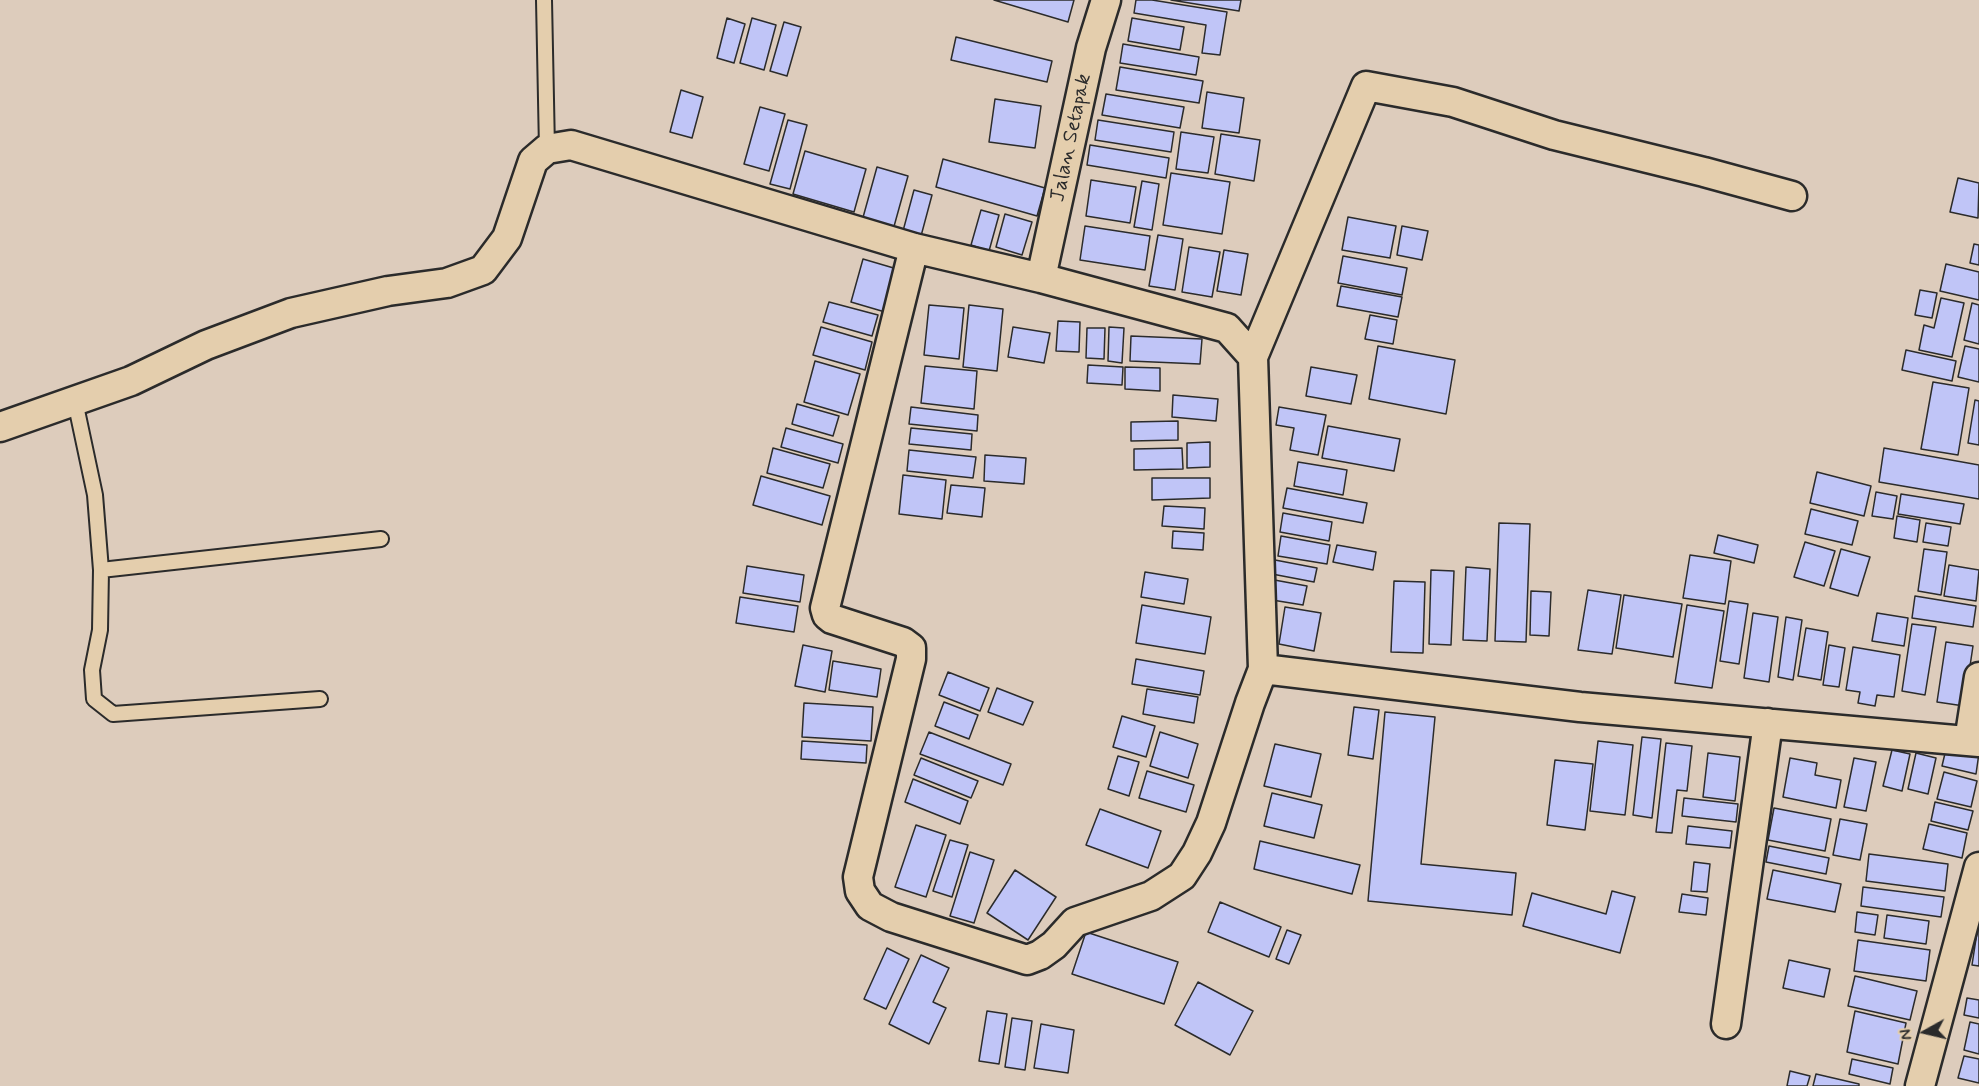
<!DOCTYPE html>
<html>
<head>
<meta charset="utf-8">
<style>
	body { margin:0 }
	#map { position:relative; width:1979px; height:1086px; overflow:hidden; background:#ddccbc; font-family:Mynerve,sans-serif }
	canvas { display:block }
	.north { position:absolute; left:1895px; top:1002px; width:60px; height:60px; -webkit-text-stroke:4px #e4cead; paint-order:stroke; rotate:262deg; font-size:16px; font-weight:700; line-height:24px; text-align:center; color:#2b2b2b }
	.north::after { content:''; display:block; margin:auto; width:21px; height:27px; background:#2b2b2b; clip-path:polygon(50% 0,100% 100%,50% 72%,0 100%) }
</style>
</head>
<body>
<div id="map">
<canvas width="1979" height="1086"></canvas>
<div class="north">N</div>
</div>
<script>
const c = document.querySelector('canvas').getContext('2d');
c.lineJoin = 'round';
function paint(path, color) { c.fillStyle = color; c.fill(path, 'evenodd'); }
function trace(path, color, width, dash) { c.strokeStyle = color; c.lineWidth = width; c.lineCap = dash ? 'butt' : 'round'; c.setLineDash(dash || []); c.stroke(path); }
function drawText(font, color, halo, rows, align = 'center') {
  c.font = font + ' Mynerve,sans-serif'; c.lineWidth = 4.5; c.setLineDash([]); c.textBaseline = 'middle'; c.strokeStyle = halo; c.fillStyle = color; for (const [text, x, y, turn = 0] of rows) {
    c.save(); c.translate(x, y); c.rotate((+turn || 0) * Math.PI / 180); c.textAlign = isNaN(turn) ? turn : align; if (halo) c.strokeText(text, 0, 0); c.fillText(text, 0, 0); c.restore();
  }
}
const building = new Path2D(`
	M994 0H1074L1068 22Z
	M1136 0H1152L1227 12 1220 55 1202 53 1206 25 1134 13Z
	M1171 0H1241L1239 11Z
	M727 18 745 24 734 63 717 58Z
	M752 18 776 25 764 70 740 63Z
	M1132 18 1184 27 1180 50 1128 41Z
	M784 22 801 27 787 76 770 71Z
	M956 37 1052 61 1047 82 951 60Z
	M1123 44 1199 57 1196 75 1120 63Z
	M1120 67 1203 81 1199 103 1116 90Z
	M681 90 703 97 692 138 670 132Z
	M1207 92 1244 98 1239 133 1202 128Z
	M1106 94 1184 107 1180 128 1102 115Z
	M995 99 1041 106 1035 148 989 142Z
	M760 107 785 114 769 171 744 164Z
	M788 120 807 125 790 189 770 184Z
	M1098 120 1174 132 1171 152 1095 140Z
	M1181 132 1214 137 1208 173 1176 169Z
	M1221 134 1260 140 1254 181 1215 174Z
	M1090 145 1169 158 1166 178 1087 165Z
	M805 151 866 169 854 212 793 194Z
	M943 159 1045 188 1037 216 936 187Z
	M877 167 908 176 893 230 862 221Z
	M1171 173 1230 182 1222 234 1163 225Z
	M1958 178 1979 183 1978 218 1950 212Z
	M1091 180 1136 187 1130 223 1086 216Z
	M1142 181 1159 184 1152 230 1134 227Z
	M914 190 932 195 921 236 903 231Z
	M981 210 999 215 989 251 971 245Z
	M1005 214 1032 222 1022 255 996 247Z
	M1348 217 1396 226 1390 258 1342 250Z
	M1085 226 1150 236 1145 270 1080 260Z
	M1402 226 1428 231 1422 260 1397 255Z
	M1158 235 1183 239 1175 290 1149 286Z
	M1974 244 1979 245V265L1970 263Z
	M1189 247 1220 252 1212 297 1182 292Z
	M1224 250 1248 254 1241 295 1217 291Z
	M1343 256 1407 268 1402 295 1338 283Z
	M863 259 897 269 885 312 851 302Z
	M1946 264 1979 272V300L1940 291Z
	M1341 286 1402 297 1398 317 1337 306Z
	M1920 290 1937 293 1932 318 1915 315Z
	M1941 298 1964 303 1952 357 1919 350 1924 325 1934 328Z
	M829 302 878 315 872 336 823 322Z
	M1972 303 1979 305V344L1964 340Z
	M929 305 964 308 959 359 924 355Z
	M969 305 1003 309 997 371 963 367Z
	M1370 315 1397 320 1393 344 1365 339Z
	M1058 321 1080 322 1079 352 1056 351Z
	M821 327 872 342 865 370 813 355Z
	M1013 327 1050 333 1044 363 1008 357Z
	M1109 327 1124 328 1122 363 1108 361Z
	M1087 328H1105L1104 359 1086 358Z
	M1131 336 1202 339 1200 364 1130 361Z
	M1378 346 1455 360 1446 414 1369 399Z
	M1965 346 1979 349V382L1958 377Z
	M1906 350 1956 361 1952 381 1902 370Z
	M815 361 860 374 848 415 804 402Z
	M1088 365 1123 367 1122 385 1087 383Z
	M925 366 977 371 974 409 921 403Z
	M1125 367 1160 368V391L1125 389Z
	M1311 367 1357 375 1351 404 1306 396Z
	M1933 382 1969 388 1958 455 1921 449Z
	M1173 395 1218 399 1216 421 1172 417Z
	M1975 400 1979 401V445L1968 443Z
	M797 404 839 416 833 436 792 424Z
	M911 407 978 415 977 431 909 424Z
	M1279 407 1326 415 1318 455 1290 450 1294 428 1276 425Z
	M1178 421V440L1131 441V422Z
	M1328 426 1400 439 1394 471 1322 458Z
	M786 428 843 444 838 463 781 447Z
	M911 428 972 434 971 450 909 444Z
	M1210 442V467L1187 468V443Z
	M773 448 830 464 823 488 767 473Z
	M1182 448 1183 469 1134 470V449Z
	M1884 448 1979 465V499L1879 482Z
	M909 450 976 457 973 478 907 471Z
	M985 455 1026 458 1024 484 984 481Z
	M1298 462 1347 470 1343 495 1294 486Z
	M1817 472 1871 486 1864 516 1810 503Z
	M903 475 946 480 942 519 899 514Z
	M761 476 830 496 822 525 753 505Z
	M1152 478H1210V498L1152 500Z
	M951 485 985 488 982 517 947 513Z
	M1287 488 1367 503 1363 523 1283 508Z
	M1876 492 1897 496 1893 519 1872 516Z
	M1901 494 1964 504 1960 524 1898 514Z
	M1164 506 1205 508 1204 529 1162 526Z
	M1811 509 1858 521 1852 545 1805 534Z
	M1283 513 1332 522 1329 541 1280 532Z
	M1897 516 1920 520 1917 542 1894 538Z
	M1499 523 1530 524 1526 642 1495 641Z
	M1926 523 1951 527 1948 546 1923 542Z
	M1173 531 1204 533 1203 550 1172 548Z
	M1718 535 1758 545 1754 563 1714 553Z
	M1281 536 1330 545 1327 564 1278 556Z
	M1805 542 1835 551 1824 586 1794 577Z
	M1337 545 1376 552 1373 570 1333 562Z
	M1841 549 1870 557 1858 596 1830 588Z
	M1924 549 1947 552 1941 595 1918 591Z
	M1690 555 1731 561 1725 604 1683 598Z
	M1275 560 1317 568 1314 582 1272 574Z
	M1949 565 1979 570 1976 601 1944 596Z
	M747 566 804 575 800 602 743 593Z
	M1466 567 1490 569 1487 641 1463 640Z
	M1431 570 1454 571 1451 645 1429 644Z
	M1145 572 1188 579 1184 604 1141 597Z
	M1269 579 1307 586 1303 605 1266 599Z
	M1394 581 1425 582 1423 653 1391 652Z
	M1588 590 1621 595 1612 654 1578 650Z
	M1531 591 1551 592 1549 636 1530 635Z
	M1624 595 1682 604 1673 657 1616 648Z
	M1915 596 1976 606 1973 627 1912 618Z
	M740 597 798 606 794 632 736 623Z
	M1729 601 1748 604 1739 664 1720 661Z
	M1142 605 1211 617 1205 654 1136 643Z
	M1687 605 1724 611 1712 688 1675 683Z
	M1285 607 1321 613 1314 651 1279 644Z
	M1753 613 1778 617 1769 682 1744 678Z
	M1877 613 1908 618 1904 646 1872 641Z
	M1786 617 1802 620 1793 680 1778 677Z
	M1912 624 1936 627 1925 695 1902 691Z
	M1806 628 1828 632 1821 680 1798 676Z
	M1946 642 1973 646 1964 706 1937 702Z
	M803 645 832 651 825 692 795 686Z
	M1829 645 1845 648 1839 687 1823 685Z
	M1853 647 1900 655 1894 697 1877 695 1875 706 1858 703 1860 692 1846 690Z
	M1136 659 1204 671 1200 695 1132 684Z
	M833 661 881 669 877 697 829 690Z
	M948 672 989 688 980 711 939 695Z
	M997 688 1033 702 1023 725 988 712Z
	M1147 689 1198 697 1194 723 1143 714Z
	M944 702 978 715 969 739 935 726Z
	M804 703 873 707 871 741 802 737Z
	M1354 707 1379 710 1373 759 1348 755Z
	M1385 712 1435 717 1421 864 1516 873 1512 915 1368 901Z
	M1122 716 1155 726 1146 757 1113 747Z
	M929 732 1011 764 1003 785 920 754Z
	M1160 732 1198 744 1188 778 1150 766Z
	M1642 737 1661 739 1652 818 1633 815Z
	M802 741 867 745 866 763 801 759Z
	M1598 741 1633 745 1625 815 1590 811Z
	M1666 743 1692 746 1687 791 1677 790 1672 833 1656 832Z
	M1275 744 1321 754 1311 797 1264 786Z
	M1947 745 1979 753 1976 774 1942 766Z
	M1892 750 1910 754 1902 791 1883 786Z
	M1708 753 1740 757 1735 801 1703 797Z
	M1916 753 1936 758 1928 794 1908 789Z
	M1118 756 1139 762 1129 796 1108 789Z
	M921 758 978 781 971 798 914 775Z
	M1790 758 1817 763 1815 775 1841 780 1836 808 1783 797Z
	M1854 758 1876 762 1866 811 1844 807Z
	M1555 760 1593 764 1585 830 1547 825Z
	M1147 771 1194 785 1186 812 1139 798Z
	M1944 772 1977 781 1971 807 1937 799Z
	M913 779 968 801 960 824 905 802Z
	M1272 793 1322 805 1314 838 1264 826Z
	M1684 798 1738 804 1736 822 1682 816Z
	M1935 802 1973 811 1968 830 1931 821Z
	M1774 808 1831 819 1825 851 1768 840Z
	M1100 809 1161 831 1148 868 1086 845Z
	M1840 819 1867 824 1860 860 1833 855Z
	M1929 824 1967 833 1962 858 1923 849Z
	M916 825 946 835 926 897 895 887Z
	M1688 826 1732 831 1730 848 1686 844Z
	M950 840 968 845 952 897 933 891Z
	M1260 841 1360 865 1352 894 1254 869Z
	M1769 846 1829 858 1826 874 1766 862Z
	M970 852 994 860 974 923 950 916Z
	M1869 854 1948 864 1945 891 1866 881Z
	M1694 862 1710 864 1707 892 1691 891Z
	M1015 870 1056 897 1028 940 987 913Z
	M1773 870 1841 884 1835 912 1767 899Z
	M1863 887 1944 897 1941 917 1861 906Z
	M1612 891 1635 897 1620 953 1523 926 1532 893 1606 914Z
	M1682 894 1708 898 1706 915 1679 912Z
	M1220 902 1281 927 1269 957 1208 932Z
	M1857 912 1878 915 1875 935 1855 932Z
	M1887 915 1929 921 1926 944 1884 938Z
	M1978 926H1979V966L1972 965Z
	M1287 930 1301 935 1289 964 1276 959Z
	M1086 932 1178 962 1164 1004 1072 974Z
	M1858 940 1930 950 1926 981 1854 971Z
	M887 948 909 959 886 1009 864 999Z
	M921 955 949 968 933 1002 946 1008 929 1044 889 1024Z
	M1789 960 1830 969 1824 997 1783 988Z
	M1855 976 1917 991 1910 1020 1848 1006Z
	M1198 982 1253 1011 1230 1055 1175 1025Z
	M1967 998 1979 1000V1018L1964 1015Z
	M987 1011 1007 1014 999 1064 979 1061Z
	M1855 1011 1906 1023 1898 1064 1847 1052Z
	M1012 1018 1032 1021 1025 1070 1005 1067Z
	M1970 1022 1979 1024V1054L1964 1050Z
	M1041 1024 1074 1030 1068 1073 1034 1068Z
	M1964 1056 1979 1059V1083L1958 1078Z
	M1852 1059 1893 1068 1890 1084 1849 1074Z
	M1790 1071 1810 1076 1807 1086H1787Z
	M1816 1074 1859 1084V1086H1813Z`);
paint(building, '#c0c5f7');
trace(building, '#2b2b2b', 1.5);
const service = new Path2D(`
	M544 0 547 149
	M75 401 95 495 101 570 100 630 92 670 94 699 113 714 320 699
	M101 570 381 539`);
const minor = new Path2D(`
	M914 248 825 608 827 615 832 619 903 642 911 648V659L858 877 860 891 870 906 891 917 1027 960 1040 955 1054 945 1075 922 1151 896 1182 876 1197 853 1211 823 1250 703 1263 669 1253 357 1366 86 1453 102 1554 135 1704 172 1792 196
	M1041 278 1091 48 1106 0
	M0 427 131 381 206 345 291 313 388 291 447 283 483 270 507 238 533 161 547 149 571 145 914 248 1041 278 1227 328 1253 357
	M1263 669 1580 707 1979 742
	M1969 741 1979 677
	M1726 1024 1768 723
	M1920 1086 1979 867`);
trace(service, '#2b2b2b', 18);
trace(minor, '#2b2b2b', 33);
trace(service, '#e4cead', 14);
trace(minor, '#e4cead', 28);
drawText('21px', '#2b2b2b', '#e4cead', [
	["Jalan Setapak",1072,138,-78]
]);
</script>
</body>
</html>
